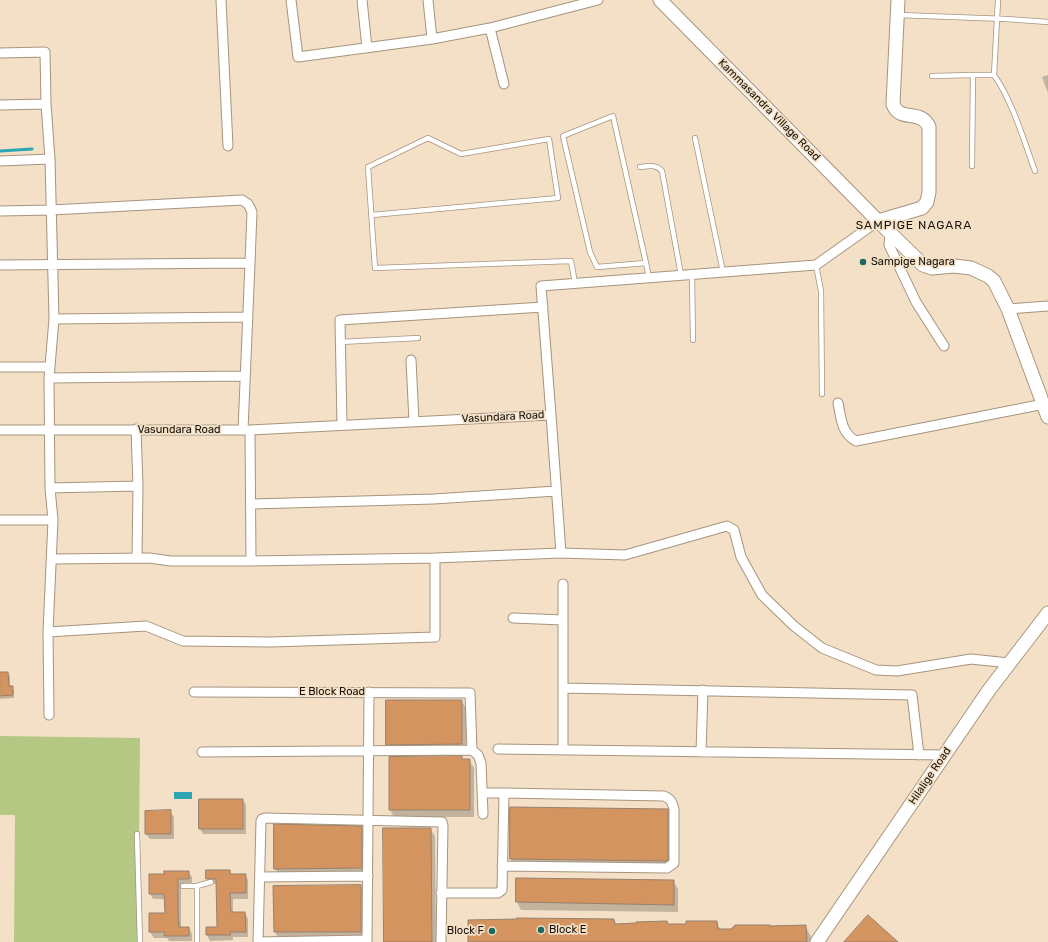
<!DOCTYPE html>
<html>
<head>
<meta charset="utf-8">
<style>
	body { margin:0 }
	canvas { display:block; background:#f3e0c7 }
</style>
</head>
<body>
<canvas width="1048" height="942"></canvas>
<script>
const c = document.querySelector('canvas').getContext('2d');
c.lineJoin = 'round';
function paint(path, color) { c.fillStyle = color; c.fill(path, 'evenodd'); }
function trace(path, color, width, dash) { c.strokeStyle = color; c.lineWidth = width; c.lineCap = dash ? 'butt' : 'round'; c.setLineDash(dash || []); c.stroke(path); }
function drawText(font, color, halo, rows, align = 'center') {
  c.font = font + ' Rubik,sans-serif'; c.lineWidth = 3.5; c.setLineDash([]); c.textBaseline = 'middle'; c.strokeStyle = halo; c.fillStyle = color; for (const [text, x, y, turn = 0] of rows) {
    c.save(); c.translate(x, y); c.rotate((+turn || 0) * Math.PI / 180); c.textAlign = isNaN(turn) ? turn : align; if (halo) c.strokeText(text, 0, 0); c.fillText(text, 0, 0); c.restore();
  }
}
paint(new Path2D(`
	M0 736 140 738 138 942H14L15 815H0Z`), '#b5c883');
paint(new Path2D(`
	M174 792H192V799H174Z`), '#2da6b3');
paint(new Path2D(`
	M1048 75V93L1042 77Z
	M0 673H8L10 677V687H12L14 690V698L0 699Z
	M461 701 466 708V751L392 752 387 744Z
	M462 757 463 760H469L474 768V817H394L390 810Z
	M243 800 246 805V834H203L200 829Z
	M667 810 672 818V868L515 866 511 859Z
	M170 812 174 817V839H150L146 834Z
	M361 827 366 835 365 876H280L275 869Z
	M430 829 435 836 436 942H385Z
	M230 871 232 875H245L248 880V899H233V913H245L248 919V937H233V940L210 941 207 935V928H218L217 884H210L207 879Z
	M188 872 192 877V885H181V928H189L192 934V941H169L167 938H154L150 932V914H166L165 899H153L150 894Z
	M517 879 673 881 678 889V912L521 910 517 902Z
	M361 886 365 894V939L279 940 275 932 274 887Z
	M614 920 617 925 667 922 669 925 716 922 721 930 805 926 812 938V942H469Z`), '#0003');
trace(new Path2D(`
	M0 151 32 149`), '#2da6b3', 3);
const building = new Path2D(`
	M0 672H8L9 686H13V695L0 696Z
	M386 700H462V744L386 745Z
	M462 756V759H470V810H389V757Z
	M199 799H243V829H199Z
	M510 807 668 809V860L666 861 510 859Z
	M171 810V834H145V811Z
	M274 824 362 826V868L274 869Z
	M383 828H431L432 942H384Z
	M206 870H230V874H246V893H230L231 912H245L246 932H230L231 935H206V927H217L216 879H206Z
	M164 871H189V879H178V909L179 927H189V936H164L165 932H149V913H165L164 894H149V874H164Z
	M516 878 674 880V905L516 902Z
	M361 885V932H274L273 886Z
	M868 915 898 942H844Z
	M517 918 614 919 615 924 636 923V922L667 921 668 924H686V921H717L718 929H731L735 925H770V926L806 925 807 942H468V920L517 919Z`);
paint(building, '#d3945f');
trace(building, '#97806e', 1);
const lane = new Path2D(`
	M998 0 994 75C1012 100 1024 141 1035 171
	M899 15 1006 19 1048 22
	M932 76 973 75
	M695 138 723 272
	M972 166 973 75H994
	M640 167C648 166 656 164 662 171L681 275
	M372 215 558 198 549 139 461 154 428 138 368 167 375 268 571 261 575 283
	M646 263 597 267 590 252 563 136 613 116 646 263 649 278
	M816 265 821 291 822 394
	M692 275 693 340
	M340 342 418 338
	M137 834 140 942
	M183 886H197
	M197 942V886L211 882`);
const street = new Path2D(`
	M221 0 228 146
	M291 0 298 57 432 39 490 28 598 0
	M362 0 367 48
	M428 0 432 39
	M490 28 504 84
	M0 53 45 52 46 104 50 159 54 319 49 378 50 488 53 520 48 632 49 715
	M0 105 46 104
	M0 161 50 159
	M0 211 51 210 242 200 248 204 252 212 250 263
	M890 234 889 245 916 302 944 346
	M0 265 250 263 243 430
	M1008 309 1048 306
	M54 319 248 317
	M411 360 414 422
	M0 367H49
	M49 378 245 376
	M838 403C841 417 841 433 856 441L1044 404
	M551 415 561 553
	M342 425 340 320 543 307
	M0 430H250L551 415 541 286 816 265 878 221
	M250 430 251 561
	M50 488 138 486 136 429
	M252 504 434 499 556 491
	M0 520H53
	M137 558 138 486
	M52 559 149 558 171 561H251L435 558 561 553 625 555 727 526 734 530 741 557 762 595 794 626 822 648 876 670 897 671 971 659 1009 663
	M513 618 563 620
	M48 632 146 626 183 641 271 642 435 637V558
	M563 688 912 695 919 755
	M194 692 470 693 472 750 202 752
	M498 749 944 755
	M472 750 478 755 481 763 483 814
	M563 750V584
	M701 752 703 690
	M483 793H504
	M260 877 368 876
	M441 893H498L502 890 504 793 664 796C671 799 672 802 674 809V863L667 868 502 866
	M258 942 261 821 262 819 265 818 442 822 443 826 441 942
	M258 942 367 940
	M367 942 369 692`);
const secondary = new Path2D(`
	M660 0 878 221
	M898 0 893 104C899 123 921 108 929 127V192L927 202 922 208 878 221 923 265 932 268 954 266 971 268 988 276 994 281 1008 309 1048 417
	M817 942 989 690 1048 613`);
trace(lane, '#a6947d', 6);
trace(street, '#a6947d', 11);
trace(secondary, '#a6947d', 15);
trace(lane, '#fff', 4.5);
trace(street, '#fff', 9);
trace(secondary, '#fff', 13);
for (const [x, y, r, color] of [
	[863,262,4,"#1f6963"],
	[541,930,4,"#1f6963"],
	[492,931,4,"#1f6963"]
]) { const dot = new Path2D(); dot.arc(x, y, r, 0, 2 * Math.PI); c.fillStyle = color; c.fill(dot); trace(dot, '#f3e0c7', 1.5); }
drawText('11px', '#181209', '#f3e0c7', [
	["Kammasandra Village Road",769,110,45],
	["Vasundara Road",503,417,-3],
	["Vasundara Road",179,430],
	["E Block Road",332,692],
	["Hilalige Road",930,776,-56]
]);
drawText('11px', '#181209', '#f3e0c7', [
	["Sampige Nagara",871,262],
	["Block E",549,930],
	["Block F",484,931,"right"]
], 'left');
c.letterSpacing = '1px';
drawText('12px', '#181209', '#f3e0c7', [
	["SAMPIGE NAGARA",914,226]
]);
c.letterSpacing = '0px';
</script>
</body>
</html>
